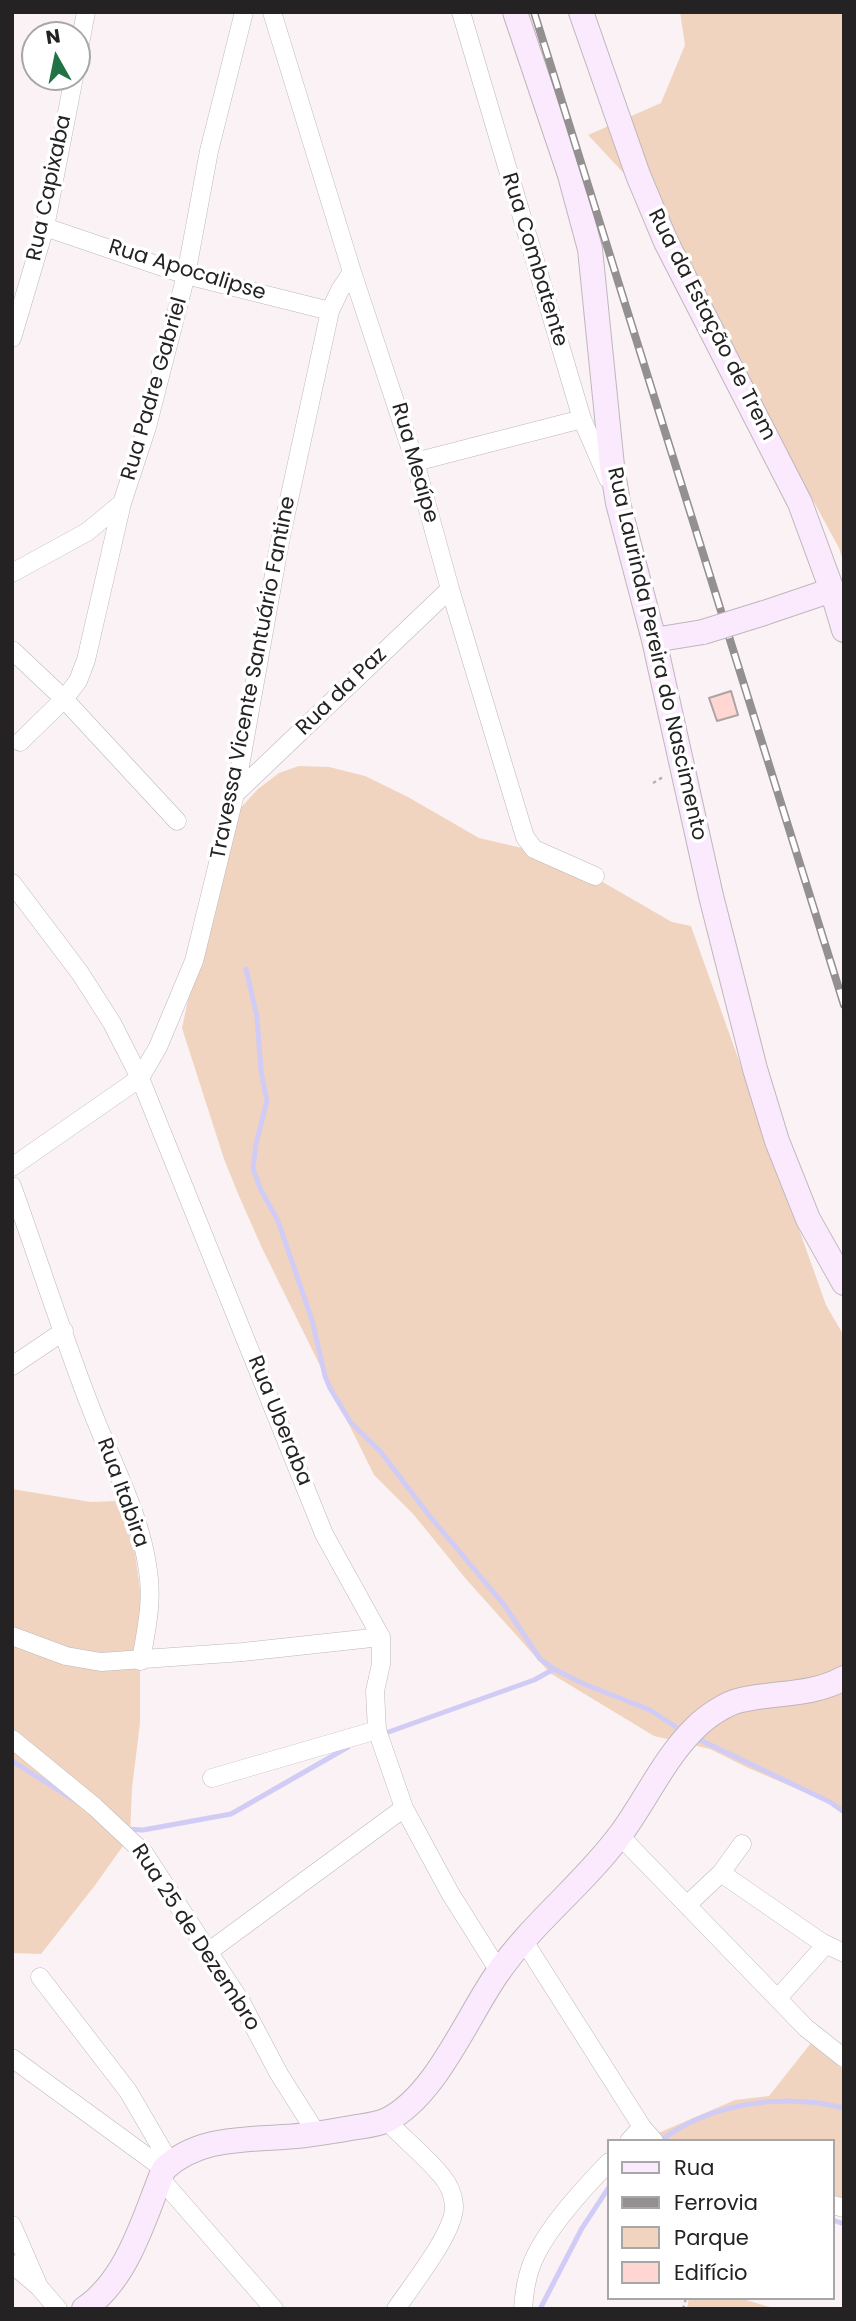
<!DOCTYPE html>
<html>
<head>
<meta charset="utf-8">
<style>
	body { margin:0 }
	#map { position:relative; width:856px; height:2321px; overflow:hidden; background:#faf2f5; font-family:Poppins,sans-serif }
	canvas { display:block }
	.frame { position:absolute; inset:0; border:14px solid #242223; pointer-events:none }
	.legend { position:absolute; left:607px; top:2139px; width:228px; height:161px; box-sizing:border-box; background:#fff; border:2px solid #a7a7a7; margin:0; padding:9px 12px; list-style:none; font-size:21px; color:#242223 }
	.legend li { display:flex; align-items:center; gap:14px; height:35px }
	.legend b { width:35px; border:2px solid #a7a7a7 }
	.north { position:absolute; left:21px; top:21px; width:70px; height:70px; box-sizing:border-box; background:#fff; border:2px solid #a7a7a7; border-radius:50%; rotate:351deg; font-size:19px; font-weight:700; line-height:28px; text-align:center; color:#242223 }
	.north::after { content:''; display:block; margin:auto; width:24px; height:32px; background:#1f7345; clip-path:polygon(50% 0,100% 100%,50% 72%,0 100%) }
</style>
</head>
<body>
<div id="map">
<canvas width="856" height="2321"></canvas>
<div class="frame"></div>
<ul class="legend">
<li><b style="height:9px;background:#fbeafe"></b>Rua</li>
<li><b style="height:9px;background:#948f91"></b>Ferrovia</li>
<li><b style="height:19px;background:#f1d4bf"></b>Parque</li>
<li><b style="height:19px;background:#ffd6d1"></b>Edifício</li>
</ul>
<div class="north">N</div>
</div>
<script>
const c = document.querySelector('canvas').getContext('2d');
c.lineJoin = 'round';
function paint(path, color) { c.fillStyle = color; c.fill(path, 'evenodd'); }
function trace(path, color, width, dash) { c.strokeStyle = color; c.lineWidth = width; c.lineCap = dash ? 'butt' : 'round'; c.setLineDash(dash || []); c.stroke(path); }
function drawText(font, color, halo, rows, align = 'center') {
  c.font = font + ' Poppins,sans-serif'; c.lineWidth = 7; c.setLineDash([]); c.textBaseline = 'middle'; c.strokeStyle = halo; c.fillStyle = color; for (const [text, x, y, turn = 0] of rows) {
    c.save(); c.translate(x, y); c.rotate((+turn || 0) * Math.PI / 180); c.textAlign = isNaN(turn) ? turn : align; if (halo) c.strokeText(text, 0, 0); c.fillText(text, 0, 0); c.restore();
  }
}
paint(new Path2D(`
	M680 12H844V564L839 548 738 363 663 215 588 135 661 103 685 45Z
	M299 766 329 767 365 776 408 797 479 838 526 849 587 873 672 922 691 926 826 1305 844 1336V1809L746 1767 710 1749 654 1736 550 1673 466 1579 414 1515 374 1475 262 1248 239 1196 224 1159 182 1028 193 977 234 815 258 789 279 773Z
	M12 1489 91 1502 115 1501 124 1510 132 1532 140 1589V1723L132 1788 130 1836 96 1884 41 1954 12 1953Z
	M811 2043 844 2070V2201L833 2198V2141H663L656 2134 735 2100 769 2096Z
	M689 2298H739L770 2307V2309H687Z`), '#f1d4bf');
trace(new Path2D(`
	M246 969 257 1017 261 1071 267 1101 256 1144 253 1169 261 1190 278 1221 312 1320 325 1376 330 1388 351 1423 380 1451 428 1514 505 1606 540 1659 554 1669 584 1684 650 1710 682 1731
	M383 1734 534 1680 554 1669
	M694 1737 830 1802 844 1812
	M12 1761 74 1800
	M125 1829 143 1830 231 1814 348 1747
	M660 2141C712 2102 782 2093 844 2108
	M833 2220 844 2224
	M540 2309 582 2228 609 2187`), '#d1ccf6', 5);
const building = new Path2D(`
	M731 691 738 715 717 721 709 698Z`);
paint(building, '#ffd6d1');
trace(building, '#aba4a3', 2);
const street = new Path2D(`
	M272 12 352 272 415 462 450 589 525 837 534 849 595 876
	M461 12 582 419 608 479
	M77 59 86 12
	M45 227 186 275 330 311
	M12 338 45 227 74 77
	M415 462 582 419
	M12 573 87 532 122 503
	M12 650 64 699 177 821
	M20 742 64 699 78 681 86 660 122 503 147 427 186 275 209 151 244 12
	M235 794 450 589
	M12 883 80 973 112 1023 140 1078 324 1534 381 1637V1664L375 1691 377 1730 404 1808 450 1893 499 1971
	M12 1167 140 1078 158 1047 194 961 235 794 280 541 330 311 340 290 352 272
	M12 1186C39 1261 63 1337 92 1411 112 1463 141 1515 148 1571 153 1602 146 1630 141 1661
	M12 1366 64 1331
	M12 1636 66 1656 101 1662 243 1652 381 1637
	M12 1739 95 1807 144 1853 241 2002 279 2074 317 2134
	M212 1778 377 1730
	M620 1836 806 2028 844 2058
	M721 1873 821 1942V1950L778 1998
	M688 1904 721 1873 742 1844
	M524 1941 642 2127 654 2141
	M821 1942 844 1953
	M208 1952 404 1808
	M40 1977 128 2091 170 2163
	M12 2058 164 2169
	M387 2121C404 2139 425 2156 441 2175 448 2183 453 2194 454 2205 456 2231 411 2286 396 2309
	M629 2141 642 2127
	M160 2178 274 2309
	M833 2205 844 2208
	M12 2225 39 2287
	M12 2264 39 2287 58 2309
	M523 2309C524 2294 526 2280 531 2266 544 2231 583 2189 609 2162`);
const secondary = new Path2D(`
	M515 12 570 175 590 249 612 466 618 503 654 640 711 896 755 1069 777 1141 808 1219 844 1283
	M581 12 638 175 666 242 800 503 832 590 844 630
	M764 613 832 590
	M654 640 703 632
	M84 2309C129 2278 144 2217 164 2169 197 2138 241 2140 283 2137 306 2136 329 2132 351 2128 362 2126 377 2125 387 2120 435 2097 467 2017 497 1974 532 1923 583 1885 620 1835 646 1800 664 1758 696 1727 706 1717 726 1703 741 1700 775 1692 812 1696 844 1678`);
trace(street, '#beb7ba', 19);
trace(secondary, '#beb7ba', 26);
trace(new Path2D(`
	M653 783 663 777
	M683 2309 686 2298`), '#b8b1b4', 2.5, [3.5, 3.5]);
trace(street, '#fff', 18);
trace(secondary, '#fbeafe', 24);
const rail = new Path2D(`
	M534 12 844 1005`);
trace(rail, '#948f91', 8);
trace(rail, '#fff', 5, [16]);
const secondaryBridge = new Path2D(`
	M703 632 764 613`);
trace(secondaryBridge, '#beb7ba', 26, []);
trace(secondaryBridge, '#fbeafe', 24);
drawText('21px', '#242223', '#fff', [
	["Rua Capixaba",50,188,-78],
	["Rua Combatente",534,260,73],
	["Rua Apocalipse",187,271,17],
	["Rua da Estação de Trem",711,325,63],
	["Rua Padre Gabriel",155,389,-74],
	["Rua Meaípe",414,463,74],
	["Rua Laurinda Pereira do Nascimento",656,654,77],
	["Travessa Vicente Santuário Fantine",254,678,-79],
	["Rua da Paz",342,692,-44],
	["Rua Uberaba",279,1421,68],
	["Rua Itabira",122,1493,70],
	["Rua 25 de Dezembro",195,1938,57]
]);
</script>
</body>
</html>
